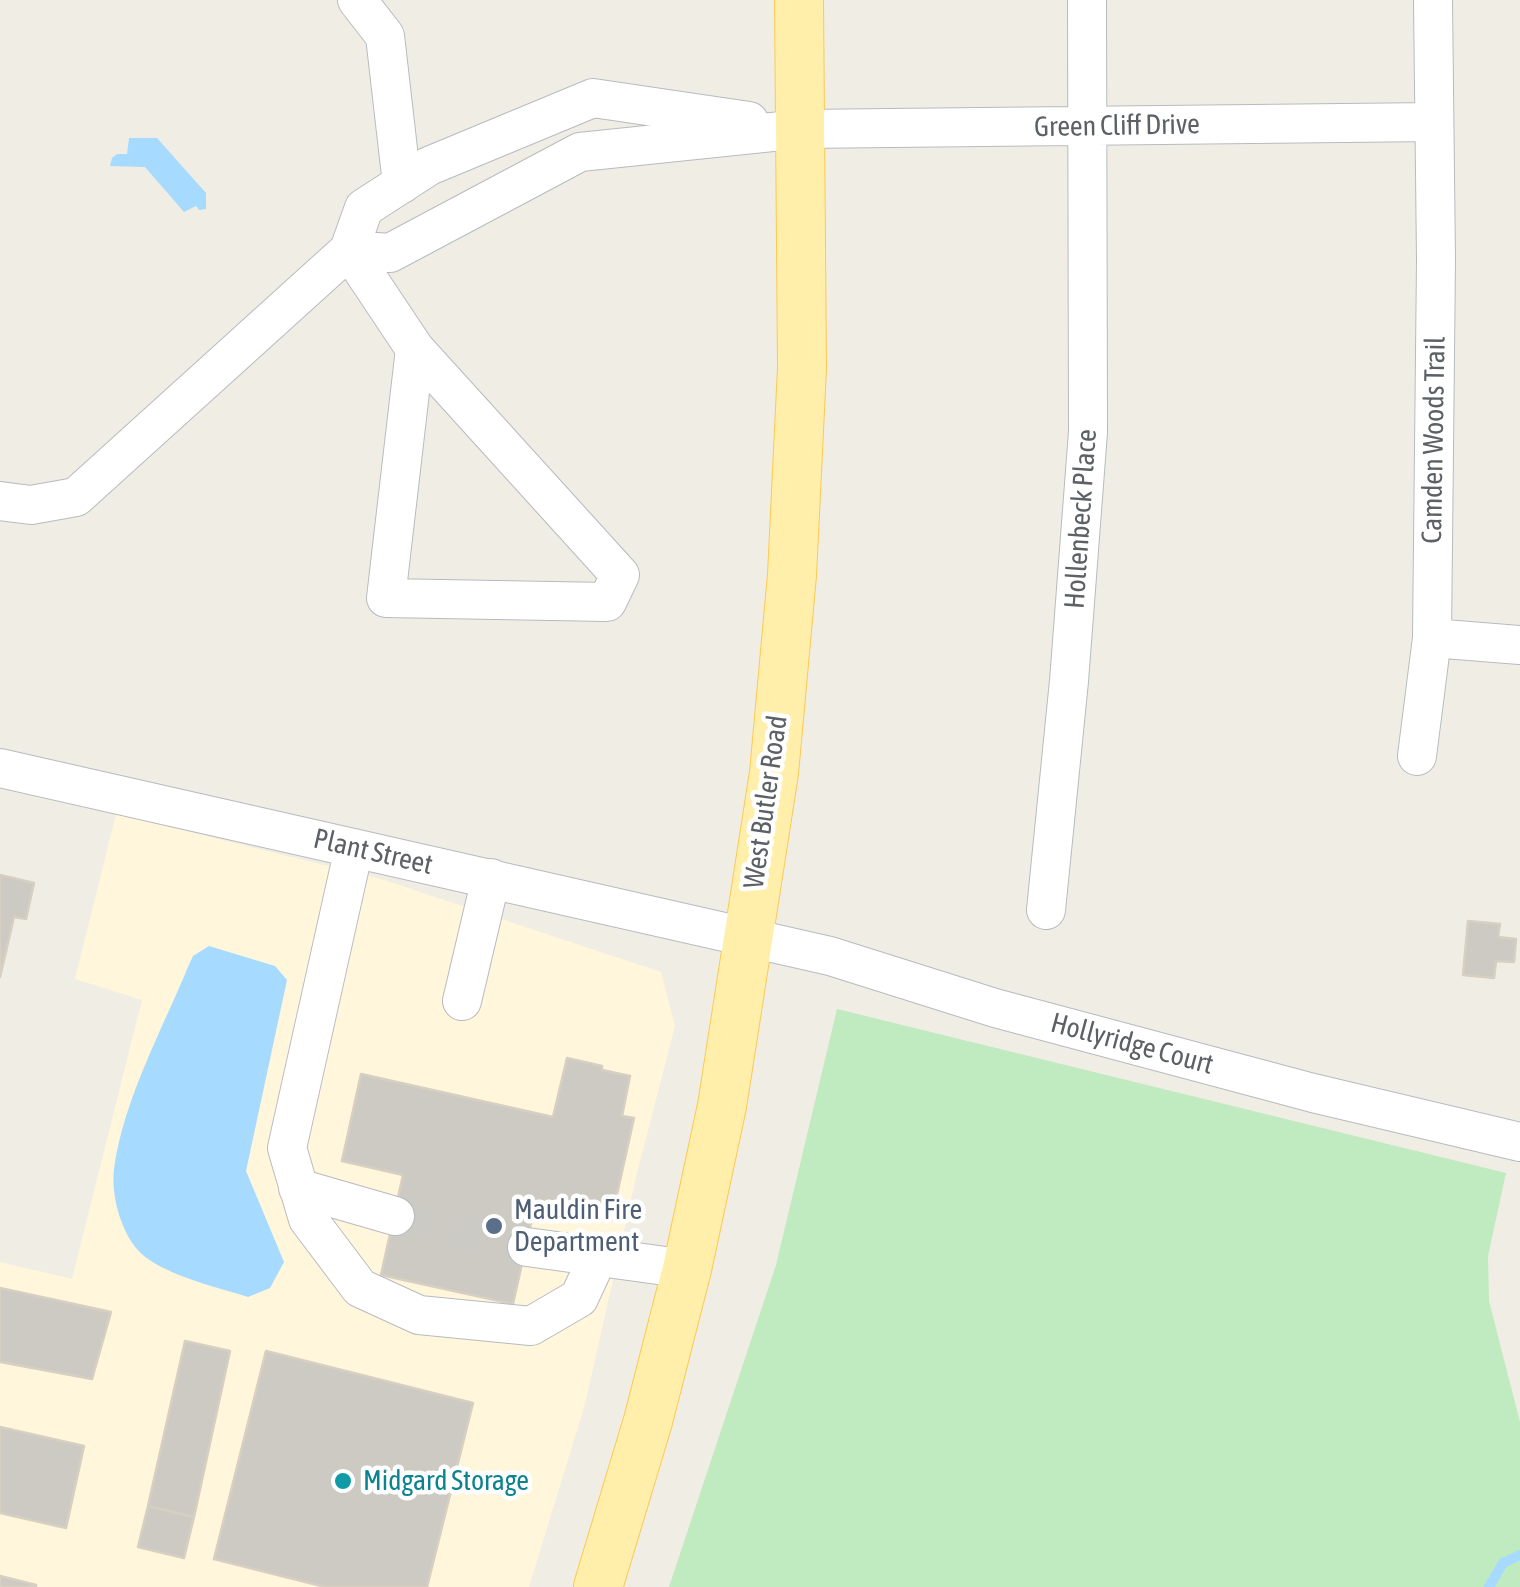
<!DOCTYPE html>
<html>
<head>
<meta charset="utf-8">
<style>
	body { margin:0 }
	canvas { display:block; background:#f0ede5 }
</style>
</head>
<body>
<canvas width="1520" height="1587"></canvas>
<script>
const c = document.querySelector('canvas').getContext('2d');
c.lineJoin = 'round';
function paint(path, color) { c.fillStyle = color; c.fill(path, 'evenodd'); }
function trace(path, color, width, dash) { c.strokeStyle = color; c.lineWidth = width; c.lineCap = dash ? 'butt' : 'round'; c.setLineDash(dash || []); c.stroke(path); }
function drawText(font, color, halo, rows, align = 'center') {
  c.font = font + ' "Asap Condensed",sans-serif'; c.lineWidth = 9; c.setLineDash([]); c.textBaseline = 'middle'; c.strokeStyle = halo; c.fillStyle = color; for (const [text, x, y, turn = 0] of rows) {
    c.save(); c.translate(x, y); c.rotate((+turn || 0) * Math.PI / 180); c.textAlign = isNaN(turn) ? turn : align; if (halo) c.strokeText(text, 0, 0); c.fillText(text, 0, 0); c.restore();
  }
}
paint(new Path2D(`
	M116 814 381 879 661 972 675 1026 637 1173 585 1404 529 1587H0V1262L72 1279 142 1000 75 979Z`), '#fff6db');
paint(new Path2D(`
	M837 1009 1506 1173 1488 1256 1489 1301 1520 1422V1587H669L776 1265Z`), '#c0eabf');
paint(new Path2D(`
	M129 138H157L206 193V209L199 210 196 206 184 212 145 167 110 166 112 158 117 154H127Z
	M209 946 275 966 287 980 246 1171 284 1262 270 1288 248 1297C217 1287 157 1274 136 1248 120 1228 111 1194 114 1169 123 1101 162 1030 188 967L193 956Z`), '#a6daff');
trace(new Path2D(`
	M1489 1587 1503 1563 1520 1555`), '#a6daff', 10);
const building = new Path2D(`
	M0 875 34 883 26 919 14 917 0 977Z
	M1468 921 1500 924 1498 937 1516 939 1514 962 1496 961 1494 978 1463 975Z
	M567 1058 602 1066V1070L630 1076 622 1116 634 1118 611 1221 535 1205 513 1304 381 1275 403 1175 342 1161 361 1074 553 1117Z
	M0 1288 111 1312 92 1379 0 1362Z
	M185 1341 230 1351 194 1517 148 1506Z
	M266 1351 473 1403 427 1587H325L214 1559Z
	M0 1427 84 1446 66 1528 0 1513Z
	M148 1506 194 1517 184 1558 138 1547Z
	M0 1576 36 1585V1587H0Z`);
paint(building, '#cdcac3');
trace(building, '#d6cfc2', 2.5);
trace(new Path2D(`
	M395 1216 527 1247`), '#cbcac5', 38, [38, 19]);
const minor = new Path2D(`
	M357 0 385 36 402 184
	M349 250 390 253 580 152 801 129 1433 122
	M349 250 415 349 386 598 607 602 620 575 415 349
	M0 501 31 505 76 497 349 250 364 208 429 166 593 98 749 121
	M1432 638 1520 645
	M1417 756 1432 638 1436 260 1433 0
	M0 768 830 956 995 1008 1313 1093 1520 1142
	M354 848 287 1148 308 1219 360 1288 419 1315 531 1326 579 1298 597 1259
	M1046 910 1069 681 1088 432 1087 0
	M462 1001 491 878
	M298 1188 395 1216
	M527 1247 687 1269`);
const major = new Path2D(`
	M598 1587 648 1421 687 1269 722 1106 774 773 792 575 802 368 799 0`);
trace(minor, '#b7bbc0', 40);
trace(major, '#fec950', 50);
trace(minor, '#fff', 38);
trace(major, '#ffefab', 48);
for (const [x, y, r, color] of [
	[494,1226,10,"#5c6f8a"],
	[343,1481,10,"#0f9aa8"]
]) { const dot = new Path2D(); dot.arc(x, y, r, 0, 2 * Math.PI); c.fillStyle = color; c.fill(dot); trace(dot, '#fff', 4); }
drawText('28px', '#5c6166', '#fff', [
	["Green Cliff Drive",1117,126,-1],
	["Camden Woods Trail",1434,440,-89],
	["Hollenbeck Place",1081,519,-86],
	["West Butler Road",766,802,-82],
	["Plant Street",373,852,13],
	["Hollyridge Court",1132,1044,15]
]);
drawText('28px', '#4e5e75', '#fff', [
	["Mauldin Fire",514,1210],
	["Department",514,1242]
], 'left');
drawText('28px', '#0d838f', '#fff', [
	["Midgard Storage",363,1481]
], 'left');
</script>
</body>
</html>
